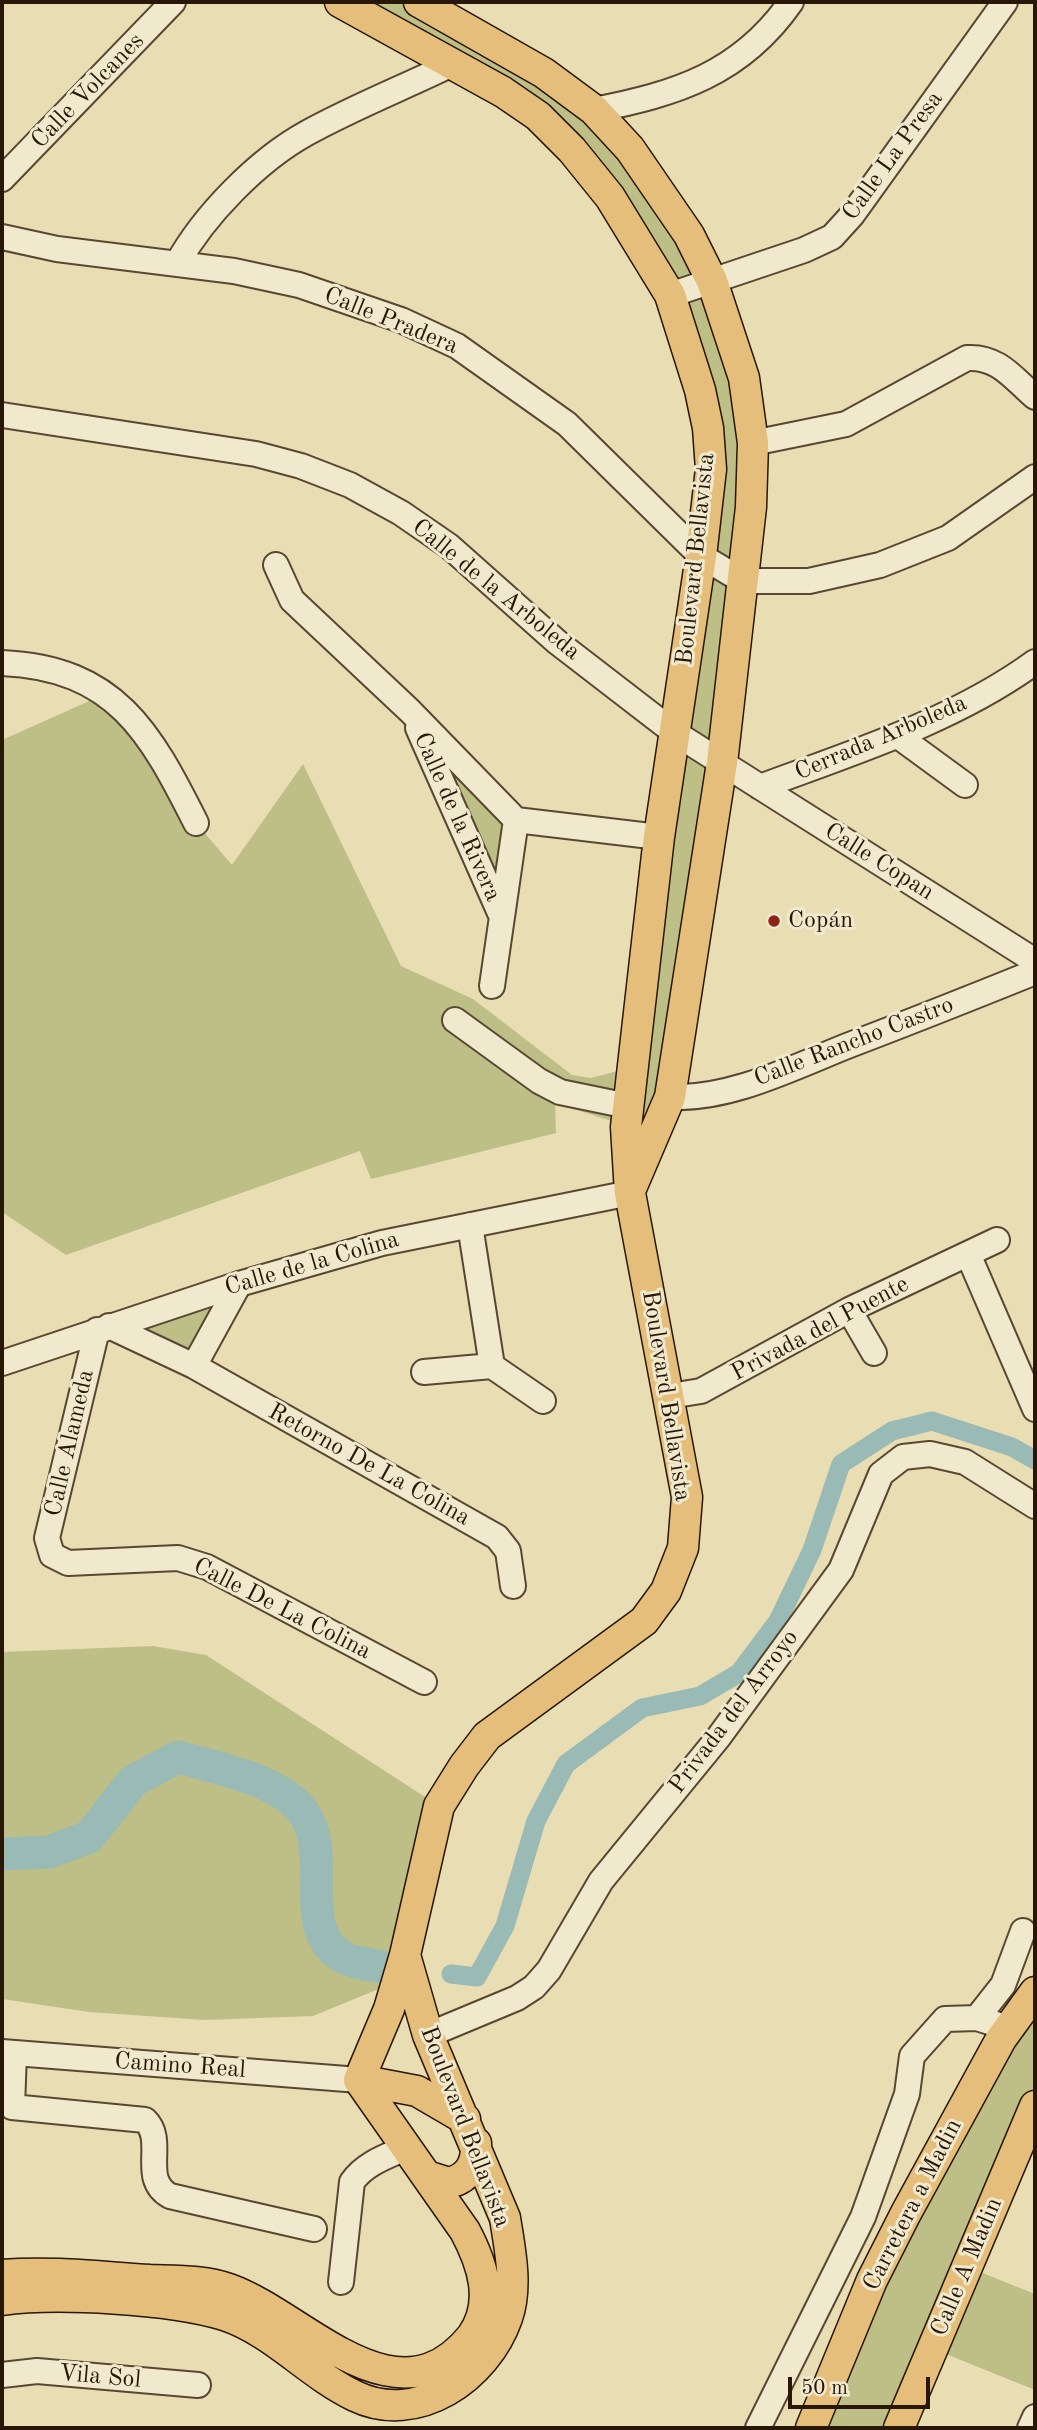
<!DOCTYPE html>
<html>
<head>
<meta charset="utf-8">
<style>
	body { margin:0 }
	#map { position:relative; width:1037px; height:2430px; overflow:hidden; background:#e8ddb3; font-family:"Old Standard TT",serif }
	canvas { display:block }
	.frame { position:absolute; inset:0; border:4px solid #281706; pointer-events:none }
	.scale { position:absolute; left:788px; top:2377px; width:142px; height:32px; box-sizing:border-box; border:4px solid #281706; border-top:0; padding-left:9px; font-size:21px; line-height:24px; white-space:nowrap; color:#281706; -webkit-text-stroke:5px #f0e9ce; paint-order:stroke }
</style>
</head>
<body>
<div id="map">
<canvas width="1037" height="2430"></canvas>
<div class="frame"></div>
<div class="scale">50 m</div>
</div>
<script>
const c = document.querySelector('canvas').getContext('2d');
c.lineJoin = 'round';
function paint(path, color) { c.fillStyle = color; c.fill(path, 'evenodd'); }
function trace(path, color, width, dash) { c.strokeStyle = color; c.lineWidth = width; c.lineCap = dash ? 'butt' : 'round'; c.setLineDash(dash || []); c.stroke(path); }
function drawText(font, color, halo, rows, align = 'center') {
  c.font = font + ' "Old Standard TT",serif'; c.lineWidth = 6; c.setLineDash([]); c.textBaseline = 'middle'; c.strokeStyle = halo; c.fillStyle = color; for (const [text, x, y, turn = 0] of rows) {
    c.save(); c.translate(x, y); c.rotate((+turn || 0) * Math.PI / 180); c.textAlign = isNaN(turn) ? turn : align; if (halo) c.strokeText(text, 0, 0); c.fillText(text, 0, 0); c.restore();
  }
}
paint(new Path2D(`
	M340 2H419L544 73 689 235 753 443 655 1135 555 1103 556 1133 371 1179 360 1151 66 1255 2 1212V740L105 694 196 823 232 865 303 764 401 966 473 999 572 1075 591 1078 633 1067 710 469 684 337 572 150Z
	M410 711 516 820 500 913Z
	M239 1284 194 1366 109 1326Z
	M153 1646 206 1655 439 1806 398 1981 313 2016 205 2020 89 2012 2 1999V1652Z
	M1035 1992V2106L899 2428H811Z
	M970 2268 1035 2294V2390L936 2350Z`), '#bebe87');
trace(new Path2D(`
	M451 1974 477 1977 505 1926 536 1821 566 1764 642 1708 700 1696 739 1673 778 1621 812 1550 841 1464 892 1431 932 1421 1012 1447 1035 1460`), '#99bab5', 19);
trace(new Path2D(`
	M2 1854 49 1852 89 1837 133 1781 178 1757C215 1768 279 1779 303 1812 334 1853 295 1927 341 1956 351 1963 370 1964 382 1967`), '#99bab5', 33);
const minor = new Path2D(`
	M594 110C676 94 741 74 791 2
	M2 179 173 2
	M2 237 57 249 234 271 299 285 401 320 457 346 567 424 701 556 743 581H809L880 565 948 538 1035 477
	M177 264C204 215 258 160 307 133 354 107 405 87 452 64
	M670 295 804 250 832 237 852 215 1005 2
	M2 415 256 454 301 466 350 485 401 513 449 546 557 642 675 733 1035 961
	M753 443 846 424 967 358C998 356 1013 378 1035 397
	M276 565 292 600 410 711 516 820 492 986
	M2 663C116 668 150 732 196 823
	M418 728 500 913
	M898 736 965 785
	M760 787C854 752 954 721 1035 662
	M516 820 659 837
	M455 1020 539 1081 560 1092 628 1106
	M670 1097C729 1100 792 1068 847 1046 910 1022 973 997 1035 972
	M470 1225 492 1366
	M968 1254 1035 1409
	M849 1310 874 1353
	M109 1326 194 1366 497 1537 508 1551 513 1586
	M97 1330 47 1538 52 1555 68 1563 178 1558 207 1567 424 1682
	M2 1363 239 1284 382 1243 630 1193
	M194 1366 239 1284
	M424 1372 492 1366 543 1401
	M670 1396 701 1391 849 1310 997 1240
	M977 2018 1003 1985 1023 1931
	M428 2035 517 1998 534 1987 549 1970 601 1881 718 1738 841 1570 881 1474 903 1457 930 1454 965 1462 1035 1506
	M2 2052 359 2080
	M14 2053 12 2107 145 2120C167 2141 139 2179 170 2196L314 2229
	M341 2282 352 2182C365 2163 388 2156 408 2147
	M2 2375 37 2371 198 2385
	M758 2428 863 2217 907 2094 912 2056 945 2019 977 2018 1008 2028
	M1030 2428 1035 2417`);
const major = new Path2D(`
	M340 2 503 92 538 116 572 150 610 197 670 295 700 390 708 428 711 469 701 556 659 837 626 1127 630 1193 687 1497 683 1548 666 1591 644 1621 487 1736 464 1766 439 1806 405 1955 389 2009 359 2080
	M419 2 544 73 594 110 630 149 689 235 712 281 744 378 753 443 751 507 722 763 670 1097 632 1186
	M359 2080 417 2091 465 2119
	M430 2177 449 2183C469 2178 477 2164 476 2143
	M2 2275C51 2271 101 2277 150 2280 176 2281 205 2280 229 2289 305 2316 396 2430 472 2336 496 2302 482 2263 465 2231L359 2080
	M2 2300C56 2292 172 2299 224 2315 273 2331 309 2374 355 2396 417 2426 486 2378 507 2318 518 2287 510 2250 505 2218L428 2035 405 1955
	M811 2428 872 2280 906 2213 1001 2039 1035 1992
	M899 2428 1035 2106`);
trace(minor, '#584831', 28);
trace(major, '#281706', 33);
trace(minor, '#f0e9ce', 24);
trace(major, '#e4be7a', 30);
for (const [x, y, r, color] of [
	[774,921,7,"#8f2418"]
]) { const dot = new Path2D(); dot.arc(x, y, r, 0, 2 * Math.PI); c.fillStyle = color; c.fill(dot); trace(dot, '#f0e9ce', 2.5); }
drawText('24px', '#281706', '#f0e9ce', [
	["Calle Volcanes",88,91,-46],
	["Calle La Presa",893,156,-54],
	["Calle Pradera",391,321,22],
	["Boulevard Bellavista",696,559,-84],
	["Calle de la Arboleda",496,590,39],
	["Cerrada Arboleda",881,738,-23],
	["Calle de la Rivera",457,817,66],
	["Calle Copan",879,862,32],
	["Calle Rancho Castro",854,1042,-21],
	["Calle de la Colina",312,1264,-16],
	["Privada del Puente",820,1329,-28],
	["Boulevard Bellavista",666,1396,81],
	["Calle Alameda",70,1443,-77],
	["Retorno De La Colina",369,1465,29],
	["Calle De La Colina",282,1609,27],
	["Privada del Arroyo",734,1712,-53],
	["Camino Real",180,2066,4],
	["Boulevard Bellavista",465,2127,69],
	["Carretera a Madin",913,2205,-63],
	["Calle A Madin",967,2267,-67],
	["Vila Sol",100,2377,5]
]);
drawText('24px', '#281706', '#f0e9ce', [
	["Copán",788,921]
], 'left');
</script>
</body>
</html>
